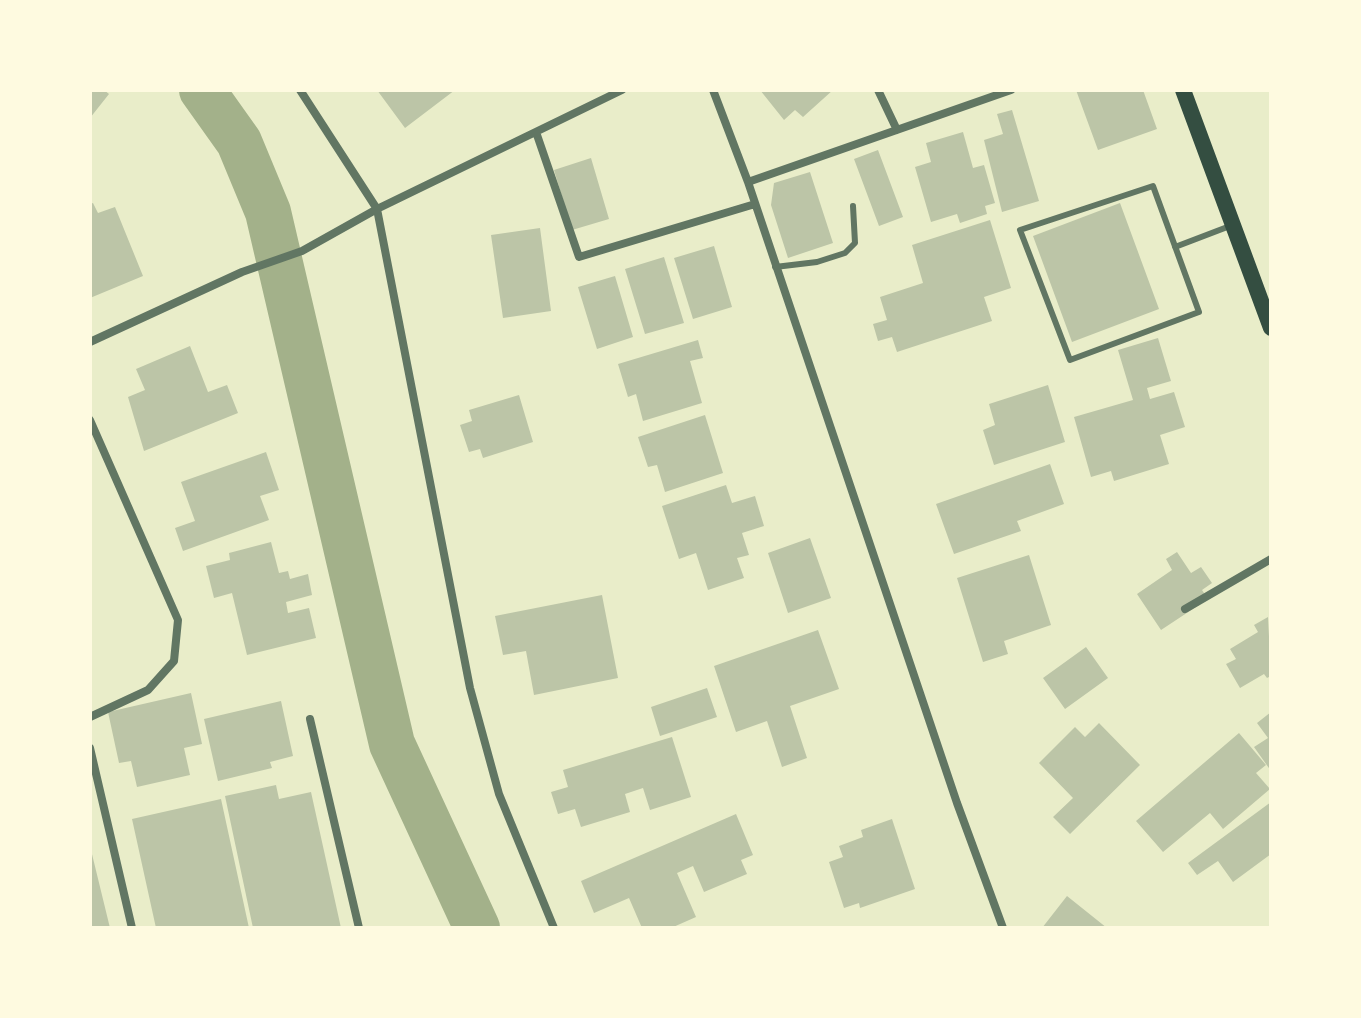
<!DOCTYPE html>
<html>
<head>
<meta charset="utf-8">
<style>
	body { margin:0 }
	#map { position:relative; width:1361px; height:1018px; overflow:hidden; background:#e9edc9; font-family:"Zilla Slab",serif }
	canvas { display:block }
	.frame { position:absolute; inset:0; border:92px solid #fefae0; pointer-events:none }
</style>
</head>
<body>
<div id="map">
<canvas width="1361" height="1018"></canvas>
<div class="frame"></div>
</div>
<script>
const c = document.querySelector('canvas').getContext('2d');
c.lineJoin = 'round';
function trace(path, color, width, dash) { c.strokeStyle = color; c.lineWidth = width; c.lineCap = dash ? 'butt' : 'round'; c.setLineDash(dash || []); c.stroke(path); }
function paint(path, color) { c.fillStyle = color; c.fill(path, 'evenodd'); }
trace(new Path2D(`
	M202 90 239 142 268 212 392 744 477 928`), '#a3b18a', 46);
paint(new Path2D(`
	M90 90H104L109 94 90 118Z
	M377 90H455L405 128Z
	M760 90H833L803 117 795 110 784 120Z
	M1076 90H1143L1157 129 1098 150Z
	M1012 110 1039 201 1002 212 984 140 1003 134 997 114Z
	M963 132 973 168 984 165 995 203 985 206 987 214 960 223 957 214 931 222 915 167 931 162 926 143Z
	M878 150 903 217 879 226 854 159Z
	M591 158 609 219 572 230 554 170Z
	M810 172 833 243 788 258 771 205 774 183Z
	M93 203 98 213 115 207 143 276 90 298V204Z
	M1120 203 1159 309 1072 342 1033 236Z
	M990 220 1011 288 984 297 992 321 897 352 892 337 878 341 873 324 887 320 880 297 923 283 912 245Z
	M540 228 551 311 503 318 491 235Z
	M714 246 732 307 693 319 674 258Z
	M664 257 684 323 645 334 625 269Z
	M615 276 633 337 597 349 578 287Z
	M1158 338 1171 381 1147 388 1150 399 1174 392 1185 427 1160 435 1169 464 1114 481 1111 471 1091 477 1074 417 1133 400 1118 350Z
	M698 340 703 358 690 361 702 403 643 421 636 394 628 397 618 364Z
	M190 346 208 392 227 385 238 413 144 451 128 397 145 390 136 369Z
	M1048 385 1065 442 994 465 983 430 995 425 989 404Z
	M519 395 533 442 483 458 480 449 469 452 460 425 472 421 469 410Z
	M705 415 723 473 665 492 657 465 648 467 638 437Z
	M266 452 279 490 260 496 269 520 183 551 175 528 195 521 181 482Z
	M1050 464 1064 504 1017 521 1021 531 954 554 936 504Z
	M726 485 732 503 755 496 764 526 742 533 749 555 737 558 744 578 708 590 696 553 679 559 662 506Z
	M810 538 831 598 788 613 768 553Z
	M271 542 279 573 288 571 290 579 308 574 312 595 286 602 288 613 309 608 316 638 247 655 232 593 214 598 206 566 230 560 229 553Z
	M1177 552 1191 573 1201 567 1212 583 1202 590 1208 599 1161 630 1137 594 1172 570 1166 559Z
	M1029 555 1051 625 1004 641 1008 654 983 662 957 578Z
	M602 595 618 678 534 695 526 651 503 655 495 616Z
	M1268 617 1271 676 1267 678 1264 674 1240 688 1226 664 1236 659 1230 649 1258 632 1254 625Z
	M818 630 839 689 790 706 807 758 782 767 767 721 736 732 714 666Z
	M1086 647 1108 678 1065 709 1043 678Z
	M707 688 717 717 660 736 651 707Z
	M191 693 202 744 184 748 190 775 137 787 131 761 119 763 108 712Z
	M281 701 293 756 270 762 272 768 218 781 204 719Z
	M1271 712V771L1254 747 1268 738 1257 723Z
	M1099 723 1140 765 1070 834 1053 817 1073 798 1039 763 1075 727 1085 737Z
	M1239 733 1266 765 1256 773 1270 789 1223 829 1210 813 1163 852 1136 821Z
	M672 737 691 797 650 810 643 788 625 794 630 812 581 827 575 809 558 814 551 792 568 787 563 770Z
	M276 785 279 799 311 792 341 928H253L225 796Z
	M221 799 249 928H156L132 819Z
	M1271 802V854L1233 882 1218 861 1197 875 1188 863Z
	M736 814 753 855 741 860 747 874 704 892 693 866 677 873 696 917 671 928H642L629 898 594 913 581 881Z
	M892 819 915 889 860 908 859 903 844 908 829 862 843 857 839 846 863 837 861 830Z
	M90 850H91L110 928H90Z
	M1067 896 1107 928H1042Z`), '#bcc5a7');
trace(new Path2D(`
	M1153 186 1199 312 1070 360 1020 230Z
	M1175 247 1230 226
	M775 267 817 262 845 253 855 243 853 206`), '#617663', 6);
trace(new Path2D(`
	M300 90 377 209 470 688 499 794 554 928
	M713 90 748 182 957 803 1003 928
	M878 90 897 130
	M536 132 579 257 755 204
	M748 182 1011 90
	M90 342 242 272 302 251 377 209 622 90
	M90 420 178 620 174 661 148 690 90 717
	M1185 609 1271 559
	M310 719 359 928
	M90 748 132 928`), '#617663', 8);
trace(new Path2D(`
	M1183 90 1271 328`), '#344e41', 16);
</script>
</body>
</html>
